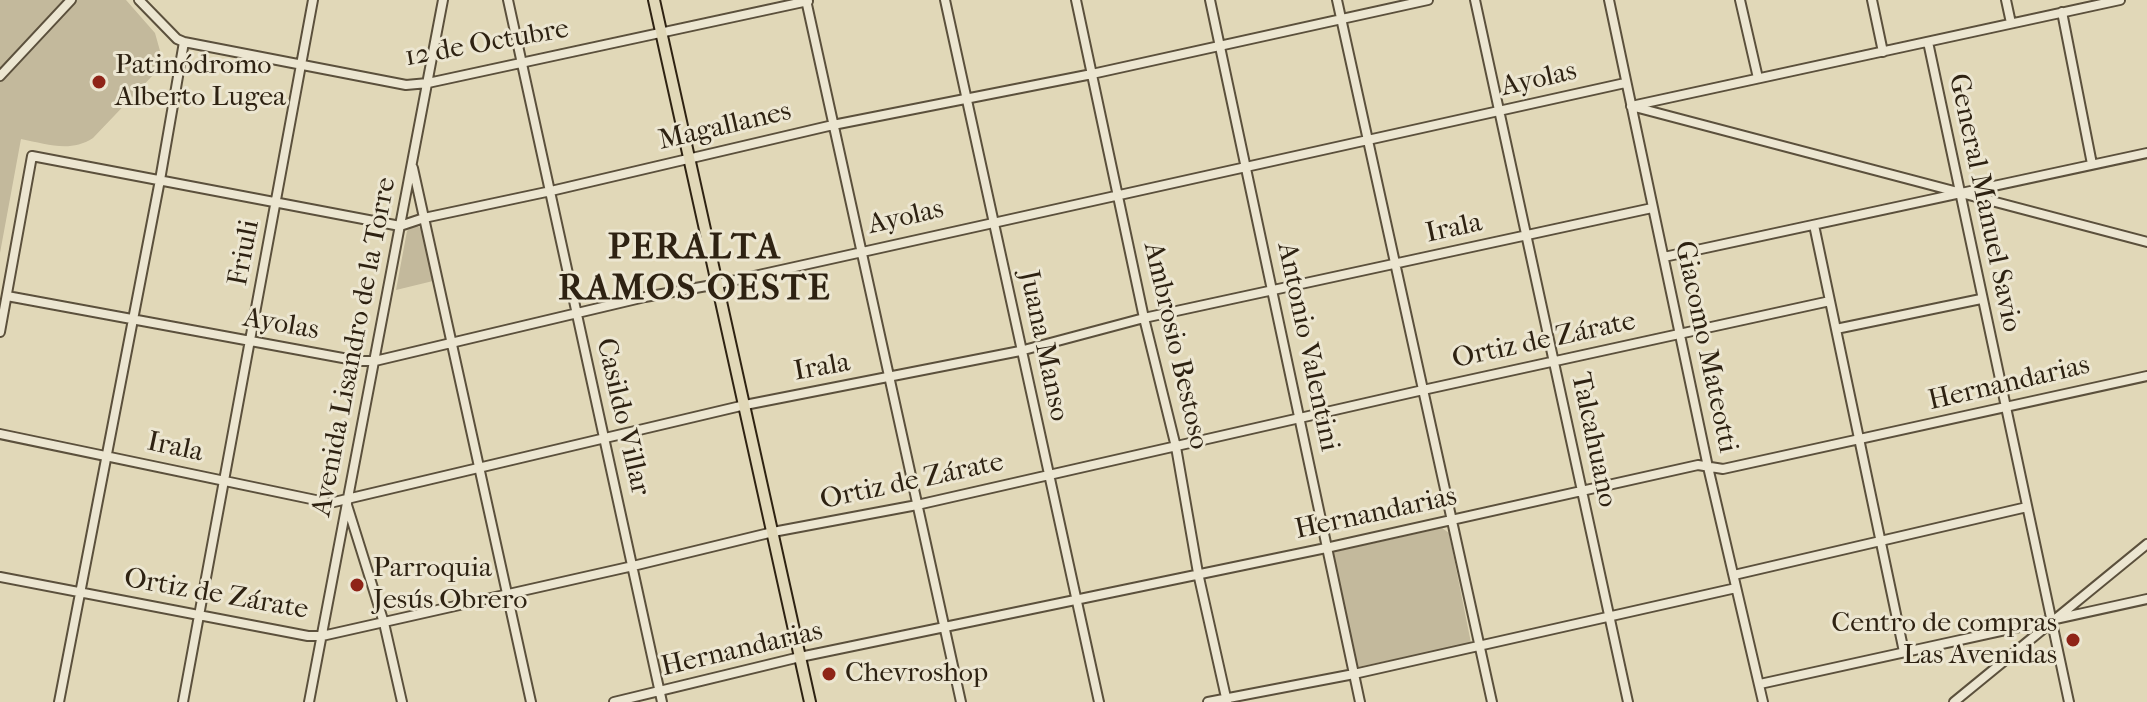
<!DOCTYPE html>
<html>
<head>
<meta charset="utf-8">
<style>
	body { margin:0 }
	canvas { display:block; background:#e1d8b8 }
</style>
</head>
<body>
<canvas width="2147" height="702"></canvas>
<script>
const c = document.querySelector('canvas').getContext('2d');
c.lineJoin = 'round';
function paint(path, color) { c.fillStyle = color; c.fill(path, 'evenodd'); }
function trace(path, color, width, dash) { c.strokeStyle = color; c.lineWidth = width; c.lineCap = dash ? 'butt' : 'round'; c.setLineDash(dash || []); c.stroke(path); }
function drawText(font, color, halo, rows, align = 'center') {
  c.font = font + ' "IM FELL French Canon",serif'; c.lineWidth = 6; c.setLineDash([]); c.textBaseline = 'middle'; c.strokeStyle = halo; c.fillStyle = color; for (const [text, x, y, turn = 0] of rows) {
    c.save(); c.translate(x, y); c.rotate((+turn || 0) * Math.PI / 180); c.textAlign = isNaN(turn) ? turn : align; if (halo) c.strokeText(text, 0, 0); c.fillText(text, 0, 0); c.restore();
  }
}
paint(new Path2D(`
	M0 0H126L155 33 162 58 156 72 93 138C70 153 47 144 21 139L0 253Z
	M412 225H416L422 229 433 281 396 290 407 231Z
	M1442 528 1449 533 1471 643 1358 667 1332 555 1334 552Z`), '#c3b99c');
const minor = new Path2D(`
	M139 0 177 39 184 42 406 85 428 83 808 1
	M508 0 662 702
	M806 0 961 702
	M945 0 1099 702
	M1076 0 1144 318 1176 447 1198 573 1227 702
	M1210 0 1360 702
	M1337 0 1492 702
	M1475 0 1628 702
	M1609 0 1708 467 1763 702
	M1740 0 1758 78
	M1872 0 1883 52
	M2006 0 2011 23
	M2062 12 2092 164
	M1928 42 2069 702
	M0 76 71 0
	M1636 105 2120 0
	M1631 106 2147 242
	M413 168 531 702
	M1814 225 1904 652
	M1664 257 2147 153
	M7 296 359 361H375L645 297 718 284 1625 83
	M1836 329 1981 299
	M0 332 32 156 400 226 424 218 551 191 833 125 1092 74 1428 0
	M0 434 330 503 745 405 1020 351 1144 318 1652 208
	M347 505 384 623 402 702
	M1734 575 2027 507
	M0 577 308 636H322L633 566 773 532 917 505 1423 390 1830 301
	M1760 684 2147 599
	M59 702 160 180 184 42
	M183 702 313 0
	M309 702 443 0
	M614 702 800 657 1326 548 1698 465 1723 469 2147 376
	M1208 702 1354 674 1736 588
	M1954 702 2147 544`);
const major = new Path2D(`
	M654 0 810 702`);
trace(minor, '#5b503c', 12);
trace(major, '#2e2212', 14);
trace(minor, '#ece6d1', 8);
trace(major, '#e1d8b8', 10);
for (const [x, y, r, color] of [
	[99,82,8,"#8f2418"],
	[357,585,8,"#8f2418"],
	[2073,640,8,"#8f2418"],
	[829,674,8,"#8f2418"]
]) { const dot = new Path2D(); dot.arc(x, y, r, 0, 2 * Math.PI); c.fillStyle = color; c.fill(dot); trace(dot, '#ece6d1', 3); }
drawText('28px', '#2e2212', '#ece6d1', [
	["12 de Octubre",487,44,-10],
	["Ayolas",1539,80,-13],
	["Magallanes",725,127,-13],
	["General Manuel Savio",1984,203,78],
	["Ayolas",906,218,-13],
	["Irala",1454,229,-12],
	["Friuli",245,253,-79],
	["Ayolas",281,325,10],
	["Ortiz de Zárate",1544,341,-12],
	["Juana Manso",1043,346,78],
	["Ambrosio Bestoso",1175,346,77],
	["Avenida Lisandro de la Torre",355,347,-79],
	["Antonio Valentini",1307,347,78],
	["Giacomo Mateotti",1705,347,78],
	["Irala",822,368,-10],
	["Hernandarias",2009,384,-13],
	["Casildo Villar",622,417,77],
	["Talcahuano",1593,440,78],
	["Irala",175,448,12],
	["Ortiz de Zárate",912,482,-12],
	["Hernandarias",1376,514,-12],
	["Ortiz de Zárate",216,595,10],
	["Hernandarias",742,650,-13]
]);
drawText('28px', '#2e2212', '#ece6d1', [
	["Patinódromo",115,66],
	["Alberto Lugea",115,98],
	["Parroquia",373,569],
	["Jesús Obrero",373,601],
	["Centro de compras",2057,624,"right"],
	["Las Avenidas",2057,656,"right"],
	["Chevroshop",845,674]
], 'left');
c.letterSpacing = '2px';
drawText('bold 36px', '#2e2212', '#ece6d1', [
	["PERALTA",695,249],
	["RAMOS OESTE",695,290]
]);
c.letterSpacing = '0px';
</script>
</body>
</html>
